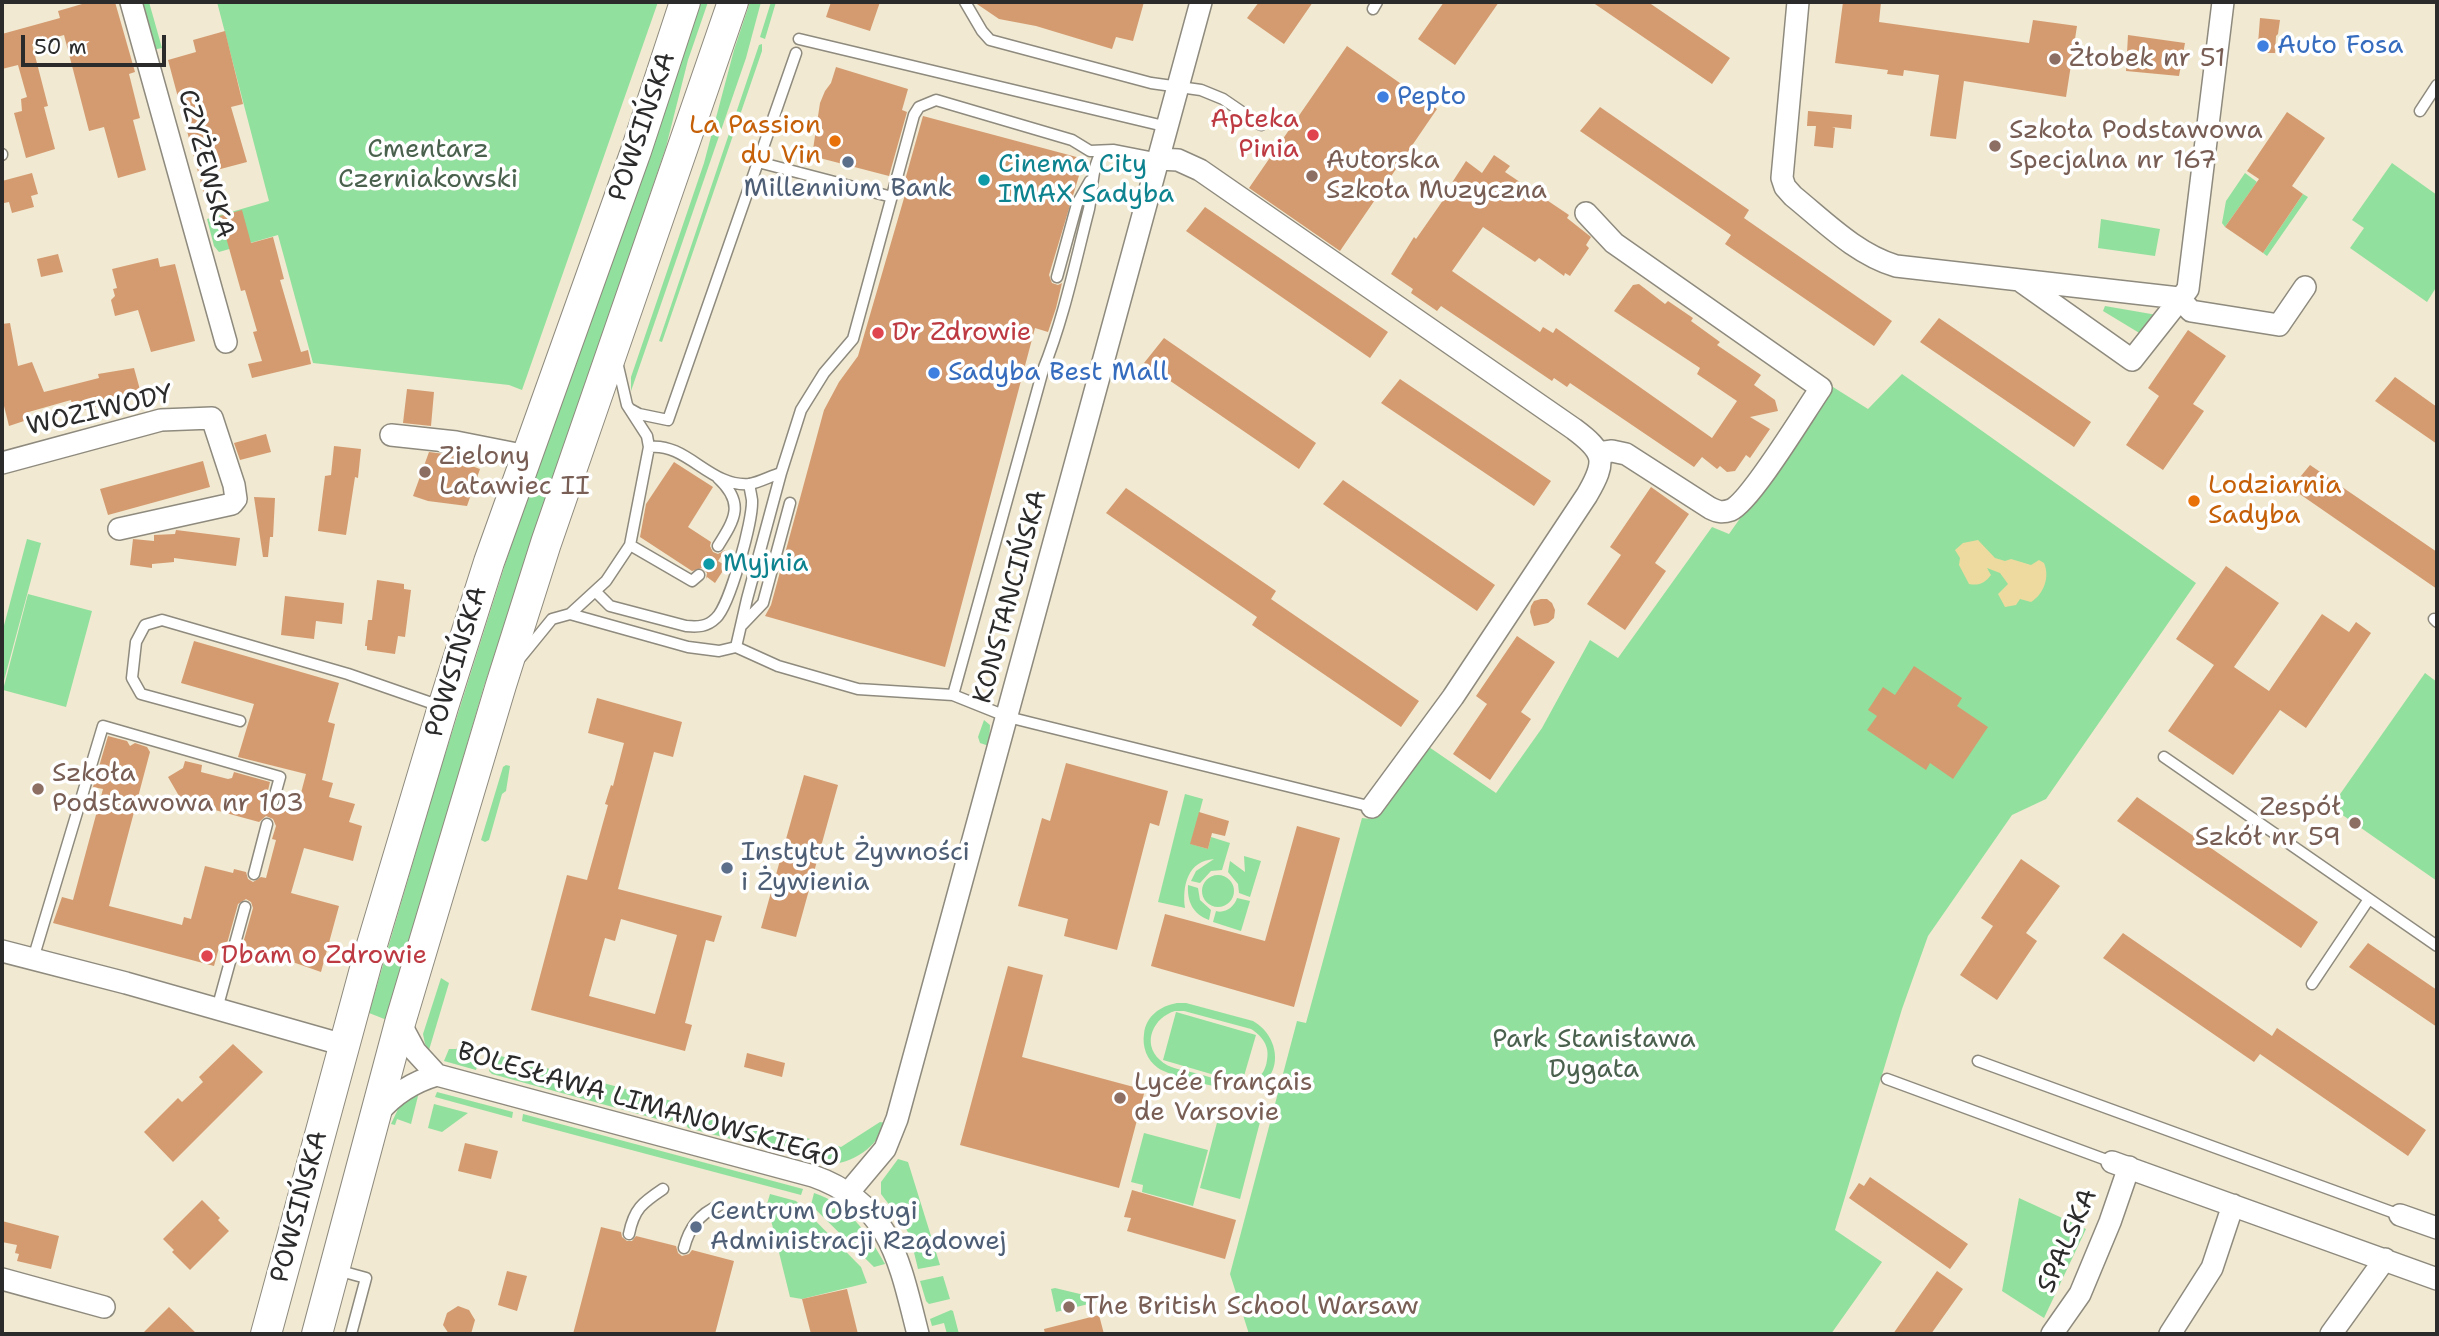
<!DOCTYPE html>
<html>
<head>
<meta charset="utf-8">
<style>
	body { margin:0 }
	#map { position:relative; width:2439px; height:1336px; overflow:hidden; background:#f1e9d1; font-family:"Shantell Sans",sans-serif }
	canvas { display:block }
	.frame { position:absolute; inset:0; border:4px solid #2b2b2b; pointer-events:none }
	.scale { position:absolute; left:21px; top:35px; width:145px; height:32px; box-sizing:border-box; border:4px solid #2b2b2b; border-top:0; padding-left:9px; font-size:21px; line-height:24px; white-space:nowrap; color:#2b2b2b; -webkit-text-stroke:5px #fff; paint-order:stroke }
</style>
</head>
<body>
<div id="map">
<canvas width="2439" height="1336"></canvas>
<div class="frame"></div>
<div class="scale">50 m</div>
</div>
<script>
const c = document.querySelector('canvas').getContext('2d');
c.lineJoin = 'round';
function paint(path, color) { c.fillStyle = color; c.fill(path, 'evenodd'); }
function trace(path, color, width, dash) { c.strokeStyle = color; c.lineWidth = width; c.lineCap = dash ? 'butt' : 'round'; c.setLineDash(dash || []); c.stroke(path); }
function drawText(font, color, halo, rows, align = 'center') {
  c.font = font + ' "Shantell Sans",sans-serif'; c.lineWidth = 7; c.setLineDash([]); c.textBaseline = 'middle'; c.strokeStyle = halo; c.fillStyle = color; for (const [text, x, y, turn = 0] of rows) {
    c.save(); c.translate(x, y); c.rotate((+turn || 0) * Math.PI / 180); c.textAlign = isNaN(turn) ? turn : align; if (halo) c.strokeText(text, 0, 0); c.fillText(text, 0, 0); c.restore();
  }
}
paint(new Path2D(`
	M139 2H149L162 48 152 50Z
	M217 2H658L522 390 509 385 313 363 278 235 219 252 214 246 207 219 269 201Z
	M699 2H708L688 60 666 147 484 686 387 1020 369 1013 437 780 509 552Z
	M750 2H761L746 58 631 391V377L704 163 734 50Z
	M771 2H776L765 39 760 37Z
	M762 44V51L662 342 659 341 759 45Z
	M2392 163 2437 195V286L2427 302 2350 248 2364 228 2352 220Z
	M2245 173 2257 182 2225 227 2222 223 2226 201Z
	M2303 194 2308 197 2267 256 2263 253Z
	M2101 219 2160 229 2155 256 2098 248Z
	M2105 306 2157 315 2141 334 2103 311Z
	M1902 374 2196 583 2046 799 2012 815 1928 936 1902 1009 1835 1230 1882 1262 1831 1334H1249L1230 1274 1297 1021 1306 1023 1362 818 1371 819 1426 745 1496 793 1542 728 1590 640 1618 658 1712 527 1729 534 1833 387 1868 409Z
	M27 539 41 543 2 688V633Z
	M28 594 92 611 66 707 3 690Z
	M2425 673 2437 682V881L2331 807Z
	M984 720 990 725 989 746 980 743 978 737Z
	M506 765 510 766 506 791 502 794 489 840 485 842 481 840 503 767Z
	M1185 794 1203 799 1191 844 1208 849 1211 837 1230 843 1222 870 1211 871 1200 883 1191 881 1196 871 1214 859C1188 861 1182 885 1185 908L1158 902Z
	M1244 856 1261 861 1250 897 1239 893 1238 884 1228 872 1230 861 1245 872Z
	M1202 891a16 16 0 1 1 32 0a16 16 0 1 1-32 0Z
	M1188 885 1198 888 1200 900 1211 910 1209 920C1193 914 1187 902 1188 885Z
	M1237 898 1250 901 1241 931 1213 922 1216 911C1225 914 1235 906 1237 898Z
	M441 978 449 983 429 1050 425 1044 423 1034Z
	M1177 1003H1186L1253 1021C1283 1038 1284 1083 1247 1090 1233 1093 1169 1076 1158 1068 1147 1060 1142 1047 1144 1034 1146 1016 1160 1006 1177 1003ZM1175 1011H1184L1251 1029C1262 1036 1270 1046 1267 1060 1262 1097 1218 1079 1195 1073 1184 1070 1169 1069 1160 1060 1141 1043 1154 1017 1175 1011Z
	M1176 1012 1256 1035 1242 1083 1163 1060Z
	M462 1046 482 1050 476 1070 444 1061 449 1049H456Z
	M493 1054 679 1103 673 1120 668 1122 492 1074 489 1071Z
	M419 1092 411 1124 397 1119 395 1125 391 1124 400 1105Z
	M437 1092 513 1112 512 1118 435 1097Z
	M434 1104 468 1113 442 1132 428 1128Z
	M690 1107 814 1140 815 1143 811 1157 804 1158 688 1128 685 1123Z
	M1220 1111 1260 1122 1240 1199 1200 1188Z
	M523 1114 803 1189 801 1195 522 1121Z
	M880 1122 886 1123C876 1149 850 1166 823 1164L827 1147 832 1144 841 1147Z
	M1144 1133 1208 1150 1193 1206 1142 1192 1143 1185 1131 1182Z
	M898 1159 908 1162 940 1265 918 1269 910 1236 903 1223 881 1194V1182Z
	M814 1193C847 1203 869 1235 885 1264L874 1267 811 1205Z
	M770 1194 796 1201 861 1267 867 1283 802 1299 790 1297 767 1204Z
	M2019 1198 2086 1229 2044 1318 2002 1291Z
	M943 1276 950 1299 929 1304 926 1301 920 1281Z
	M1055 1288 1105 1300 1056 1312 1051 1289Z
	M951 1310 953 1311 959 1334H947L944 1323 932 1326 930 1319Z`), '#92e09e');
paint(new Path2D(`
	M1978 540 1995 558 2005 561 2011 559 2031 565 2039 560 2044 563C2050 577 2044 594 2031 602L2020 599 2016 605 2005 607 1998 594 2008 584 2000 573 1987 568 1991 575C1985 583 1979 586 1969 584L1959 565 1960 558 1955 550 1963 543Z`), '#eeda9e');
paint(new Path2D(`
	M89 2H115L135 72 129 74 140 118 133 120 146 170 118 178 104 127 89 131 64 35 32 44 48 106 44 107 55 149 26 158 14 113 22 111 21 99 27 97 18 65 2 69V34L60 18 58 11Z
	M831 2H880L870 31 826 17Z
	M974 2H1144L1133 41 1116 37 1112 49 1036 26 999 19Z
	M1259 2H1313L1284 44 1247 18Z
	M1444 2H1499L1455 65 1418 39Z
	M1592 2H1648L1730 58 1712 84Z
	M1843 2H1881L1879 22 2029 43 2033 20 2077 26 2066 97 1964 81 1956 139 1930 136 1939 75 1904 70 1903 76 1887 74 1888 70 1835 63Z
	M2260 18 2280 20 2278 34 2276 36 2275 53H2263L2258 44Z
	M225 31 243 104 231 107 247 162 213 171 220 198 206 202 168 60 196 52 193 40Z
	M2128 35 2185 43 2179 76 2126 71Z
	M1347 46 1437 109 1340 251 1249 188Z
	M836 67 908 89 902 110 907 112 889 176 812 156 820 103 825 91 831 83Z
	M1600 107 1749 210 1744 218 1892 321 1874 346 1725 244 1731 235 1580 131Z
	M1808 111 1852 115 1851 129 1832 127 1835 128 1833 148 1814 146 1816 126H1807Z
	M2287 112 2325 138 2292 186 2303 194 2263 253 2225 227 2259 179 2247 171Z
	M923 116 1084 159 1049 275 1052 283 1058 285 1062 283 1056 308 1048 332 1035 328 945 667 765 616 771 605 824 410 839 382 858 356 909 181 905 180Z
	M1494 155 1510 166 1505 172 1569 215 1567 218 1591 237 1586 245 1589 248 1570 276 1565 273 1564 276 1539 258 1535 262 1483 227 1452 271 1540 332 1543 327 1553 333 1556 328 1712 438 1737 401 1697 374 1700 368 1614 311 1633 285 1639 284 1665 304 1668 301 1693 318 1691 321 1720 342 1717 345 1761 375 1754 385 1775 400 1778 411 1750 417 1770 429 1750 458 1746 455 1735 471 1727 472 1720 466 1717 469 1702 457 1694 467 1570 383 1567 387 1554 378 1552 381 1441 306 1437 311 1411 293 1413 289 1391 274 1414 237 1416 239 1446 196 1444 195 1466 161 1482 173Z
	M32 173 38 194 31 196 34 207 12 213 9 202 4 203 2 181Z
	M1205 207 1388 332 1370 358 1186 231Z
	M242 210 251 243 273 237 284 279 280 280 301 352 308 350 311 364 252 378 248 364 262 361 253 332 257 331 245 290 241 291 220 216Z
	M58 254 63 272 41 277 37 259Z
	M158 258 160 267 175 264 195 341 151 352 138 310 115 316 111 300 115 296 113 289 117 288 112 269Z
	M1939 318 2091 422 2074 447 1920 342Z
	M10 323 18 366 32 362 44 392 99 378 98 374 134 368 142 397 74 412 71 400 25 413 27 420 9 426 2 398V324Z
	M2188 330 2226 356 2193 404 2204 411 2163 470 2126 445 2159 396 2148 388Z
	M1164 338 1316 443 1299 469 1144 363Z
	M2395 377 2437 407V444L2375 401Z
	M1400 379 1551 481 1534 506 1381 403Z
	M407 389 434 392 431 426 403 423Z
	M266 434 271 452 240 460 234 443Z
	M334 446 361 449 358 478 355 477 346 535 318 531 325 476 331 475Z
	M429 452 453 455 470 461 469 465 480 469 467 506 428 501 413 496Z
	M203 461 210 487 108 515 100 489Z
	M674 462 713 487 688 527 711 542 710 546 713 552 718 554 725 550 718 561 726 566 715 583 707 577 706 579 707 573 702 568 692 571 640 537 646 504Z
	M2310 465 2437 552V589L2291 488Z
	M1343 480 1495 585 1477 611 1323 504Z
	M1651 487 1689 514 1655 563 1666 571 1625 630 1587 604 1621 555 1610 547Z
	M1126 488 1276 591 1271 599 1419 701 1401 727 1252 625 1257 617 1106 513Z
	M254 497 275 498 273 537H270L268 557H263Z
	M176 530 240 538 236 566 174 558V562L152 564V568L130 565 133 539 154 541V535L175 534Z
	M2226 566 2279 603 2234 667 2269 691 2322 614 2349 632 2356 622 2371 633 2306 728 2280 710 2233 775 2168 731 2214 665 2176 639Z
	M377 580 404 584V589L411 590 405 637 398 636 395 654 367 650V646H365L368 620H372Z
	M285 596 344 603 342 624 316 621 314 639 281 635Z
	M1541 599H1547L1552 603 1555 610 1554 618 1548 623 1534 626 1530 612 1531 606 1534 601Z
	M1517 636 1555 662 1521 712 1531 719 1490 780 1453 754 1487 704 1476 696Z
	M194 641 339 683 328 722 335 724 322 780 333 783 329 797 355 804 349 822 362 826 353 861 304 848 291 893 339 906 321 972 284 959 258 960 240 954 253 908 251 902 246 899 238 904 226 947 220 944 214 966 53 923 62 897 73 900 103 789 93 787 108 736 127 741 130 746 135 743 147 747 150 752 109 906 182 925 184 917 191 919 205 866 233 873 234 869 246 872 248 879 253 882 261 877 266 878 276 840 272 839 276 826 273 819 266 816 259 822 193 804 186 808 168 777 183 768 185 761 202 765 201 772 228 779 232 778 234 772 270 782 265 803 268 808 274 810 281 804 297 808 306 774 238 757 254 704 181 683Z
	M1914 666 1962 698 1957 706 1988 727 1953 779 1930 763 1926 770 1867 730 1877 716 1868 710 1883 687 1895 695Z
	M597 698 682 722 673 757 654 752 618 889 722 916 714 942 706 940 685 1023 692 1025 685 1051 531 1010 567 875 587 880 608 805 605 804 611 785 613 786 624 743 588 733ZM621 919 677 935 655 1014 589 996 605 938 615 941Z
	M1066 763 1168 791 1159 826 1150 823 1117 950 1064 936 1068 919 1018 906 1042 818 1050 821Z
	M804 775 838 785 796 937 761 928Z
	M2137 797 2318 922 2301 948 2117 821Z
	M1199 812 1229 821 1225 836 1212 833 1208 849 1190 844Z
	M1297 826 1340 838 1294 1007 1151 966 1165 914 1265 941Z
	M2021 859 2060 886 2026 933 2037 941 1997 1000 1960 975 1993 926 1981 918Z
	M2123 933 2272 1036 2277 1028 2426 1130 2408 1156 2260 1054 2254 1062 2103 958Z
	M2368 943 2437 990V1027L2349 967Z
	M1008 966 1043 975 1022 1057 1145 1090 1119 1188 960 1145Z
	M233 1044 263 1072 173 1162 144 1132 178 1098 182 1102 203 1082 199 1077Z
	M747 1053 785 1063 782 1077 744 1067Z
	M465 1143 498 1151 491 1179 458 1171Z
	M1870 1177 1968 1244 1950 1269 1849 1198 1859 1183 1864 1186Z
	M1132 1190 1236 1220 1225 1259 1127 1231 1131 1218 1124 1217Z
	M202 1200 220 1218 218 1220 229 1231 190 1270 172 1252 174 1250 163 1239Z
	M2 1221 59 1236 51 1269 17 1261 19 1254 15 1253 17 1245 2 1242Z
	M601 1227 621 1232 622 1237 627 1241H632L636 1236 676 1246 678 1253 682 1256 689 1254 692 1250 734 1261 715 1334H573Z
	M507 1271 527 1276 517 1311 498 1305Z
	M1937 1271 1963 1289 1931 1334H1893Z
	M847 1289 858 1334H811L802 1299Z
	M458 1306 469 1310 475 1320 471 1334H449L443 1325 447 1313Z
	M169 1307 197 1334H142Z
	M1099 1315 1104 1334H1045L1044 1329Z`), '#d49b70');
const service = new Path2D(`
	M965 2 982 31 990 40 1151 83 1201 90 1223 99 1261 125
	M1373 9 1377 2
	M799 39 1168 127
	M2420 111 2437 85
	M2 154V155
	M758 162 796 53
	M1057 277 1077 204 1090 181
	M630 409 639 414 668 420 758 162 892 197
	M649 447C687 442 710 488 750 484 760 482 771 476 781 473
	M718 478C745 503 735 519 718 546
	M630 545 692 581 699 575
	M596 592 610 606 686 626C698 627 707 627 716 618 730 605 753 520 752 500 751 494 750 489 749 484
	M570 614 606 581 630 545 649 447 647 436 627 405 617 362
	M2434 619 2437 622
	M742 625 763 603 790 503
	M736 647 747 599 781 473 801 410 824 373 853 339 914 115 919 107 936 100 1072 140 1090 151 1113 150 1159 159
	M521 657 552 619 570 614 688 647 719 651 736 647 778 666 858 689 953 695 1008 717 1032 723 1372 807
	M953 695 1043 370C1064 318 1075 263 1089 209 1093 189 1091 169 1102 151
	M240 721 141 694 132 678 136 642 145 625 162 620 348 674 440 706
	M2164 757 2437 946
	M254 874 267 824
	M33 959 103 726 280 777 273 802
	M2312 984 2369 899
	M217 1009 245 907
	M1978 1061 2400 1215
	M1887 1079 2112 1162
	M629 1234C634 1209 642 1203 663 1189
	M684 1248C689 1228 699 1214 718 1206
	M337 1270 366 1278 351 1334`);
const minor = new Path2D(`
	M131 2 226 342
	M1798 2 1782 178 1785 187 1793 196C1825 222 1856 254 1896 266L2179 298 2191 311 2279 325 2305 287
	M1159 159 1178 160 1200 170 1574 429C1605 452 1607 461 1587 495L1453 697 1372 807
	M1586 213 1614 243 1821 388C1805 411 1751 501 1731 510 1722 513 1718 512 1710 508L1626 454 1612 451 1598 453
	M2019 280 2132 360 2188 289 2223 2
	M391 435 456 442 527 456
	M2 463 161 420 212 418 234 485 236 499 232 504 119 529
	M2 951 126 983 344 1045
	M400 1023 415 1051 437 1075 813 1176C891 1203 900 1264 918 1334
	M378 1113C394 1094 413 1082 437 1075
	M2112 1162 2437 1279
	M848 1193 885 1149 897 1119 1201 2
	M2400 1215 2437 1228
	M2 1279 104 1307
	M2052 1334 2080 1294 2110 1222 2129 1167
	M2170 1334 2212 1268 2233 1205
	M2331 1334 2385 1259`);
const secondary = new Path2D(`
	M266 1334 368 958 443 707 489 562 636 151 685 2
	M317 1334 400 1023 501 685 546 543 733 2`);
trace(service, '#8e8a7e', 13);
trace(minor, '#8e8a7e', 24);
trace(secondary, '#8e8a7e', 32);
trace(service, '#fff', 10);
trace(minor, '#fff', 21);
trace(secondary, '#fff', 30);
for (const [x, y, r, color] of [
	[2263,46,7,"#3f7fe0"],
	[2055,59,7,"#8d6e63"],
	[1383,97,7,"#3f7fe0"],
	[1313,135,7,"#e0444e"],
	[835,141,7,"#e8710a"],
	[1995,146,7,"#8d6e63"],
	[848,162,7,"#5c6f8a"],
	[1312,176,7,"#8d6e63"],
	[984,180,7,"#0f9aa8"],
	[878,333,7,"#e0444e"],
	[934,373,7,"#3f7fe0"],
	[425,472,7,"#8d6e63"],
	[2194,501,7,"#e8710a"],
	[709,564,7,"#0f9aa8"],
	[38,789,7,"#8d6e63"],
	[2355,823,7,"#8d6e63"],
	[727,868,7,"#5c6f8a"],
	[207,956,7,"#e0444e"],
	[1120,1098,7,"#8d6e63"],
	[696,1227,7,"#5c6f8a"],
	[1069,1307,7,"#8d6e63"]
]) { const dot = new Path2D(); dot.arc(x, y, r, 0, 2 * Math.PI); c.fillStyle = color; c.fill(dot); trace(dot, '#fff', 2.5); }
drawText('26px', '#366cbe', '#fff', [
	["Auto Fosa",2277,46],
	["Pepto",1397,97],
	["Sadyba Best Mall",948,373]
], 'left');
drawText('26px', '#785e54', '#fff', [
	["Żłobek nr 51",2069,59],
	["Szkoła Podstawowa",2009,131],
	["Specjalna nr 167",2009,161],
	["Autorska",1326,161],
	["Szkoła Muzyczna",1326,191],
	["Zielony",439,457],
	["Latawiec II",439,487],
	["Szkoła",52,774],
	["Podstawowa nr 103",52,804],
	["Zespół",2341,808,"right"],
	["Szkół nr 59",2341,838,"right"],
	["Lycée français",1134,1083],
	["de Varsovie",1134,1113],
	["The British School Warsaw",1083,1307]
], 'left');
drawText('26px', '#be3a42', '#fff', [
	["Apteka",1299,120,"right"],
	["Pinia",1299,150,"right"],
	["Dr Zdrowie",892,333],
	["Dbam o Zdrowie",221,956]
], 'left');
drawText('26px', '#c56008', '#fff', [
	["La Passion",821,126],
	["du Vin",821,156],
	["Lodziarnia",2208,486,"left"],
	["Sadyba",2208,516,"left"]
], 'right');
drawText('26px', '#2b2b2b', '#fff', [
	["POWSIŃSKA",643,127,-71],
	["CZYŻEWSKA",205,164,75],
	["WOZIWODY",100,411,-13],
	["KONSTANCIŃSKA",1011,597,-75],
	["POWSIŃSKA",457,662,-73],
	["BOLESŁAWA LIMANOWSKIEGO",648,1106,16],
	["POWSIŃSKA",300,1207,-75],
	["SPALSKA",2068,1241,-66]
]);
drawText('26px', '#4a614e', '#fff', [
	["Cmentarz",428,150],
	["Czerniakowski",428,180],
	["Park Stanisława",1594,1040],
	["Dygata",1594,1070]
]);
drawText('26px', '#0d838f', '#fff', [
	["Cinema City",998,165],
	["IMAX Sadyba",998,195],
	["Myjnia",723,564]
], 'left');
drawText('26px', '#4e5e75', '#fff', [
	["Millennium Bank",848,189,"center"],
	["Instytut Żywności",741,853],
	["i Żywienia",741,883],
	["Centrum Obsługi",710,1212],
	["Administracji Rządowej",710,1242]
], 'left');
</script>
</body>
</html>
